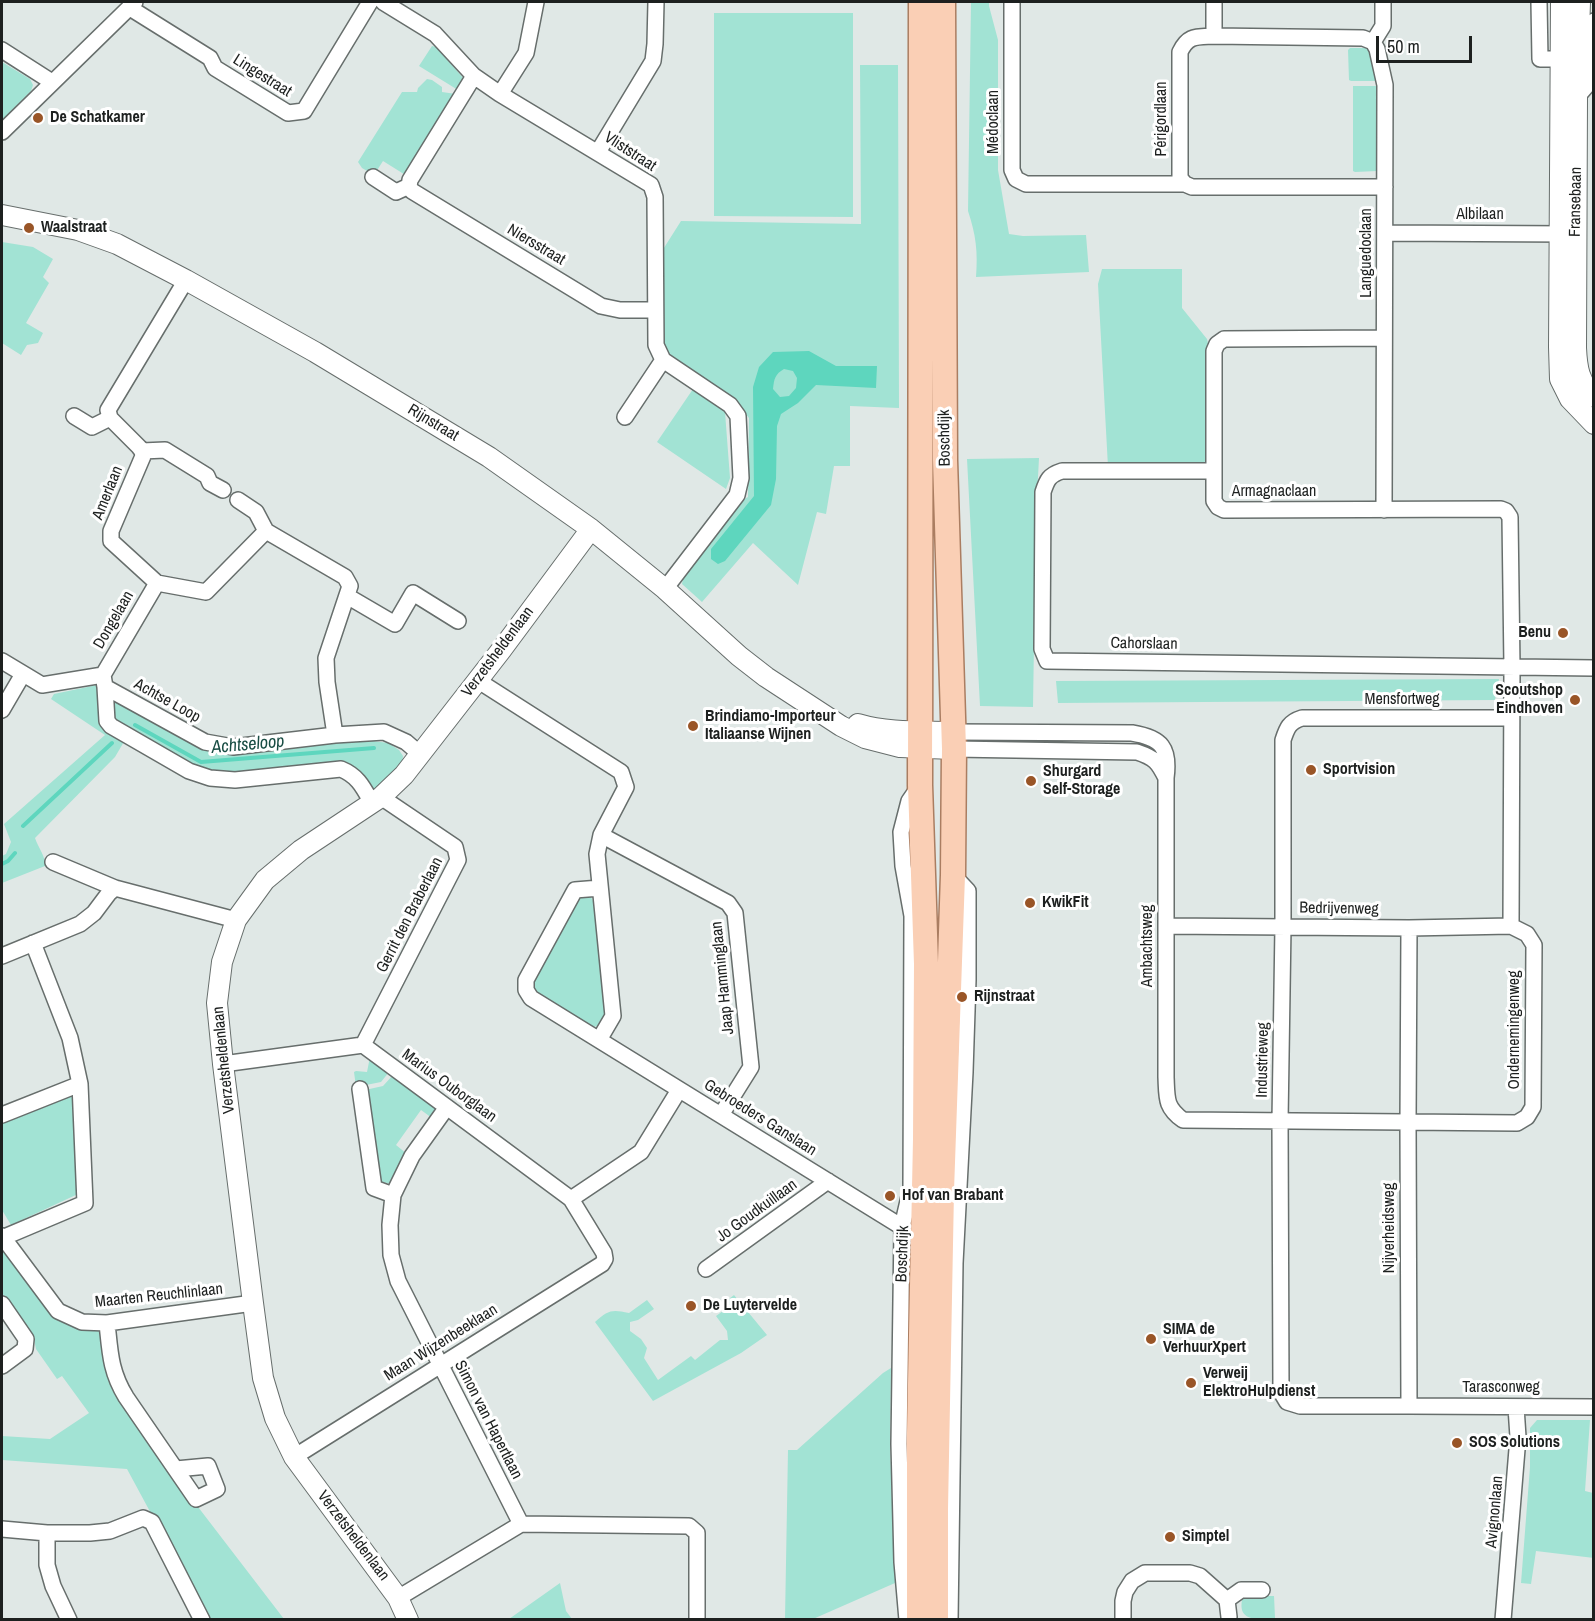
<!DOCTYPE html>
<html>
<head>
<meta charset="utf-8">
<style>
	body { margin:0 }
	#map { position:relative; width:1595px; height:1621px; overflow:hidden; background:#e0e8e6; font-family:"Archivo Narrow",sans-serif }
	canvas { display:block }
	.frame { position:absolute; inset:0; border:3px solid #1d201f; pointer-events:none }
	.scale { position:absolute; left:1376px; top:36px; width:96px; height:27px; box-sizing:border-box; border:3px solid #1d201f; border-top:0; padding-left:8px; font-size:18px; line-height:21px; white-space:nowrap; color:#1d201f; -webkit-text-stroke:4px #fff; paint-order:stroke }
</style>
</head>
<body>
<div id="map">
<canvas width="1595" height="1621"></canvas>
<div class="frame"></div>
<div class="scale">50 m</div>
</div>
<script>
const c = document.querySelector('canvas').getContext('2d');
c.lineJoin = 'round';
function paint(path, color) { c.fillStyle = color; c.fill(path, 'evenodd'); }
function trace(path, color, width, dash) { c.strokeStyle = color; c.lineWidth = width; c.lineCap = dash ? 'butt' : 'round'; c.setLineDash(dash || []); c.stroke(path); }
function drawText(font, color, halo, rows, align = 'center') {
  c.font = font + ' "Archivo Narrow",sans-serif'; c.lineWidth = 6; c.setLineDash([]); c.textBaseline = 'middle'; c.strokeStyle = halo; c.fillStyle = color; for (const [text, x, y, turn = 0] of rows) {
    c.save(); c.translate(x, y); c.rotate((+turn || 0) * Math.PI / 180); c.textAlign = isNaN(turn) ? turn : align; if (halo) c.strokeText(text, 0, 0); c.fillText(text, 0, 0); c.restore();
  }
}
paint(new Path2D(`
	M971 2H989V6L998 40V170L1009 234 1023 236 1086 235 1089 272 976 277C978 252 976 235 968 211Z
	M714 13H853V217L714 216Z
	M432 46 436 47 465 80 458 90 419 66Z
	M1350 48H1368L1371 51 1377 79 1375 81H1351L1349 80 1348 50Z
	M2 62 30 79 33 85 31 91 2 120Z
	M860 65H898L899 408 850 406V466H834L826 514 817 512 798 585 753 543 702 602 682 584 683 579 743 500 748 497 749 418 735 402 666 355 661 345 662 251 681 221 861 224Z
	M427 79 432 80 442 87V92L456 94 407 176 383 161 374 175 362 168 358 162 402 92H417L418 88Z
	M1353 86H1376L1377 87V171L1355 172 1353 171Z
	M2 242 33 247 53 259 43 277 49 283 26 323 43 333 38 343 27 345 21 355 2 343Z
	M1102 269H1182V308L1207 339 1209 348 1208 458C1204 463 1201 466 1193 466L1189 462H1129L1128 467H1108L1098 284Z
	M693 389 725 412 730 478 726 489 657 442Z
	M1039 458 1036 515 1033 707 980 706 967 459Z
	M1499 679 1495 700 1058 703 1056 681Z
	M97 685 103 724 125 740 115 757 35 838C38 847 46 857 45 866L2 883V856L6 854 11 842 4 824 105 735 51 699 54 694Z
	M109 697 234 753 335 743 373 741 388 743 399 750 403 756 402 764 375 790 369 789 354 770 234 775 190 766 113 723Z
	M577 895H590L594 903 605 1005V1014L597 1026 590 1028 538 997 532 986V976Z
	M370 1057 389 1072 381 1082 356 1087 354 1072 356 1071 367 1072Z
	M393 1075 433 1104 436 1113 432 1118 421 1110 396 1145 407 1154 392 1184 377 1181 365 1090 383 1086Z
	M73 1091 78 1194 11 1225 2 1210V1122Z
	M2 1245 81 1328 102 1331 109 1376 195 1503 284 1619H208L127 1469 2 1460V1436L50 1439 89 1413 62 1376 57 1379 36 1349 34 1339 2 1293Z
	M734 1295 767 1335 741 1353 653 1401 595 1322C608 1310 612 1309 629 1313L647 1300 654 1309 638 1320 630 1322V1331L641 1339 647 1348 644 1358 658 1380 691 1356 695 1360 720 1340H728L727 1331 716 1316 723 1311 720 1306Z
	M891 1368 890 1445 895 1583 813 1619H785L788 1450H797L883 1373Z
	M1537 1420H1590L1585 1491 1593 1493 1594 1558 1536 1551 1531 1584 1521 1583 1530 1467V1428Z
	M560 1583 566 1611 572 1619H509Z
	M1248 1596H1274L1275 1618 1272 1619C1256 1619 1238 1621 1242 1600Z`), '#a2e3d4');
paint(new Path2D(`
	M809 351 836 366H877L876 388 816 385 798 403 781 414 777 426 776 479 771 505 725 561 718 564 711 559V549L754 496 753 387 759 367 773 352ZM784 369 793 371 797 378 796 388 789 396 780 397 773 389C774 379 775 374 784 369Z`), '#5ed6be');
trace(new Path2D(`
	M135 725 201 762 374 748
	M23 826 112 743
	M2 864 8 861 15 853`), '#5ed6be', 4);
const minor = new Path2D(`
	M383 2 435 34 474 76 500 94 526 53 536 2
	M1012 2V170L1016 179 1026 184H1185L1192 187H1385
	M1383 2V26L1373 42 1377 49 1385 85 1384 510
	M1539 2 1540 59H1560
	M130 8 210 58 215 68 288 113 304 111 370 2
	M1214 36V2
	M2 50 52 82
	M474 76 410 180 409 186 412 191 601 306 620 310H655
	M500 94 651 185 655 197 656 345 663 360 730 405 738 416 741 478 737 495 665 589
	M1577 97 1590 82 1594 21
	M2 132 135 2
	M598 152 653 61 655 44 656 2
	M373 177 396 192 409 186
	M1185 184 1180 178V52C1188 35 1196 37 1214 36L1363 38 1373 42
	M1385 233 1571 234
	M186 280 108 410 110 418 139 447 142 451 143 456 111 531V541L157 583 206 592 266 531 345 577 350 586 326 658 327 682 335 735
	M1384 338 1224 339 1217 344 1214 351V501L1218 507 1224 510 1501 509 1506 511 1510 517 1512 667 1511 926
	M74 416 92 427 110 418
	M625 417 663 360
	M142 451 165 450 207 476 210 483 223 490
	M1214 471H1062C1049 475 1047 480 1043 492L1042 649 1047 661 1594 668
	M238 500 256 512 266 531
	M347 596 395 624 413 593 458 621
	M2 661 42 685 103 675 105 687 205 742 233 747 335 735 384 732 406 742 420 754
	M103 675 157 583
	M477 680 621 772 626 787 601 835 597 854 613 1016 599 1040
	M105 687 107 721 111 726 189 771 210 778 235 780 341 769C358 776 363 787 372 803
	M2 710 23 674
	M954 732 1132 733C1162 738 1170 748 1166 778V1077C1167 1098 1165 1107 1183 1120L1517 1123 1527 1117 1533 1107 1534 945 1527 934 1511 926 1409 928 1166 926
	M954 749 1137 752C1155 758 1158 762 1166 778
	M601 835 728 903 735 913 751 1067 721 1115
	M53 862 115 888
	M600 888 575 890 526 980V990L531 998 902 1227
	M1409 928 1408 1123 1409 1406H1300L1287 1402 1281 1392 1280 1121 1283 926V740C1287 728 1289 722 1302 718H1511
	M2 956 80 924 94 913 109 893 115 888 236 920
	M363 1045 458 860 455 847 381 797
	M223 1064 363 1045 571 1199 604 1253 605 1259 602 1264 294 1457
	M360 1089 374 1188 393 1195
	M447 1107 412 1156 393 1195 390 1225 391 1255 398 1281 521 1524
	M2 1115 80 1084
	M571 1199 641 1152 679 1090
	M2 1236 58 1311 82 1322 107 1323 253 1303
	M2 1238 85 1203 80 1084 70 1038 33 943
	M706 1269 828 1181
	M2 1304 26 1339 25 1349 2 1366
	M107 1323C110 1351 110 1371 126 1397L196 1499 217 1489 208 1466 176 1469
	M1409 1406 1594 1407
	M2 1529 47 1533H90L110 1531 143 1518 152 1522 202 1620
	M47 1533V1565L53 1586 69 1620
	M398 1598 521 1524 689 1526 697 1533V1620
	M1227 1600 1241 1590H1262
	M907 1620 902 1562 899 1444 902 1227 911 1188 912 916 903 866 901 832 909 801 918 788
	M950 1620 955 1263 965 1072 968 980V891L953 875
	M1123 1620V1601L1125 1592 1132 1581 1145 1573H1190L1200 1576 1227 1600 1229 1617
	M1503 1620 1518 1437 1516 1407`);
const tertiary = new Path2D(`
	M1561 2 1559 347 1560 379 1570 399 1594 424
	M1580 2 1577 97 1576 348C1577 369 1579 381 1594 397
	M2 215 78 230 117 244 186 280 315 352 489 457 591 529 665 589 739 656 766 677 841 726 865 738 900 747 954 749
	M858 724C888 733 922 731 954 732
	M408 1620 398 1598 294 1457 275 1418 263 1378 253 1303 223 1064 217 1003 222 962 236 920 265 880 301 850 381 797 404 775 502 649 591 529`);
const primary = new Path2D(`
	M919 1620V1433L925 1139 926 964 920 785 921 2
	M936 1620V1509L942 1191 953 875 954 749 945 460 943 2`);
trace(minor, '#676e6c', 18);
trace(tertiary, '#676e6c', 22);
trace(primary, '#aa7d61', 27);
trace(minor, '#fff', 15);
trace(tertiary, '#fff', 20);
trace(primary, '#facfb5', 24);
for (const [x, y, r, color] of [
	[38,118,6,"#995527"],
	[29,228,6,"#995527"],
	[1563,633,6,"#995527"],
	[1575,700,6,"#995527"],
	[693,726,6,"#995527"],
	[1311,770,6,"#995527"],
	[1031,781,6,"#995527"],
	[1030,903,6,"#995527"],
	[962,997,6,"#995527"],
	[890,1196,6,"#995527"],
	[691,1306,6,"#995527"],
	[1151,1339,6,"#995527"],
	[1191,1383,6,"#995527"],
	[1457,1443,6,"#995527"],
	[1170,1537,6,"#995527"]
]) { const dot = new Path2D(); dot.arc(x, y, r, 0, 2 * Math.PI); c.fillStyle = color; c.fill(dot); trace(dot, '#fff', 2); }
drawText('16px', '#1d201f', '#fff', [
	["Lingestraat",262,76,32],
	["Périgordlaan",1162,119,-90],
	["Médoclaan",994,122,-90],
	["Vliststraat",630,152,33],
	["Fransebaan",1576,202,-89],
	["Albilaan",1480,215],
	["Niersstraat",536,245,31],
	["Languedoclaan",1367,253,-90],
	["Rijnstraat",433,423,31],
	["Boschdijk",945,438,-91],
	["Armagnaclaan",1274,492],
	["Amerlaan",108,493,-68],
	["Dongelaan",114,620,-60],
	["Cahorslaan",1144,644,1],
	["Verzetsheldenlaan",498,652,-53],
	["Mensfortweg",1402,700],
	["Achtse Loop",167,701,29],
	["Bedrijvenweg",1339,909,1],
	["Gerrit den Braberlaan",410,915,-63],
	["Ambachtsweg",1148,946,-90],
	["Jaap Hamminglaan",723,978,-96],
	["Ondernemingenweg",1515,1030,-90],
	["Verzetsheldenlaan",224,1060,-96],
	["Industrieweg",1263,1060,-89],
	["Marius Ouborglaan",449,1086,36],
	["Gebroeders Ganslaan",760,1118,32],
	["Jo Goudkuillaan",757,1211,-36],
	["Nijverheidsweg",1390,1228,-90],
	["Boschdijk",903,1254,-88],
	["Maarten Reuchlinlaan",159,1296,-6],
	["Maan Wijzenbeeklaan",441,1343,-32],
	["Tarasconweg",1501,1388],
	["Simon van Hapertlaan",488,1420,63],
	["Avignonlaan",1495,1512,-85],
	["Verzetsheldenlaan",353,1536,53]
]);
drawText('bold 16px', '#1d201f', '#fff', [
	["De Schatkamer",50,118],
	["Waalstraat",41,228],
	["Benu",1551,633,"right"],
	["Scoutshop",1563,691,"right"],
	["Eindhoven",1563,709,"right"],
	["Brindiamo-Importeur",705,717],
	["Italiaanse Wijnen",705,735],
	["Sportvision",1323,770],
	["Shurgard",1043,772],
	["Self-Storage",1043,790],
	["KwikFit",1042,903],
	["Rijnstraat",974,997],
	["Hof van Brabant",902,1196],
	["De Luytervelde",703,1306],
	["SIMA de",1163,1330],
	["VerhuurXpert",1163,1348],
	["Verweij",1203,1374],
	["ElektroHulpdienst",1203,1392],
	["SOS Solutions",1469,1443],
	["Simptel",1182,1537]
], 'left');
drawText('italic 18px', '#194d44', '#fff', [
	["Achtseloop",248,745,-5]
]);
</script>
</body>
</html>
